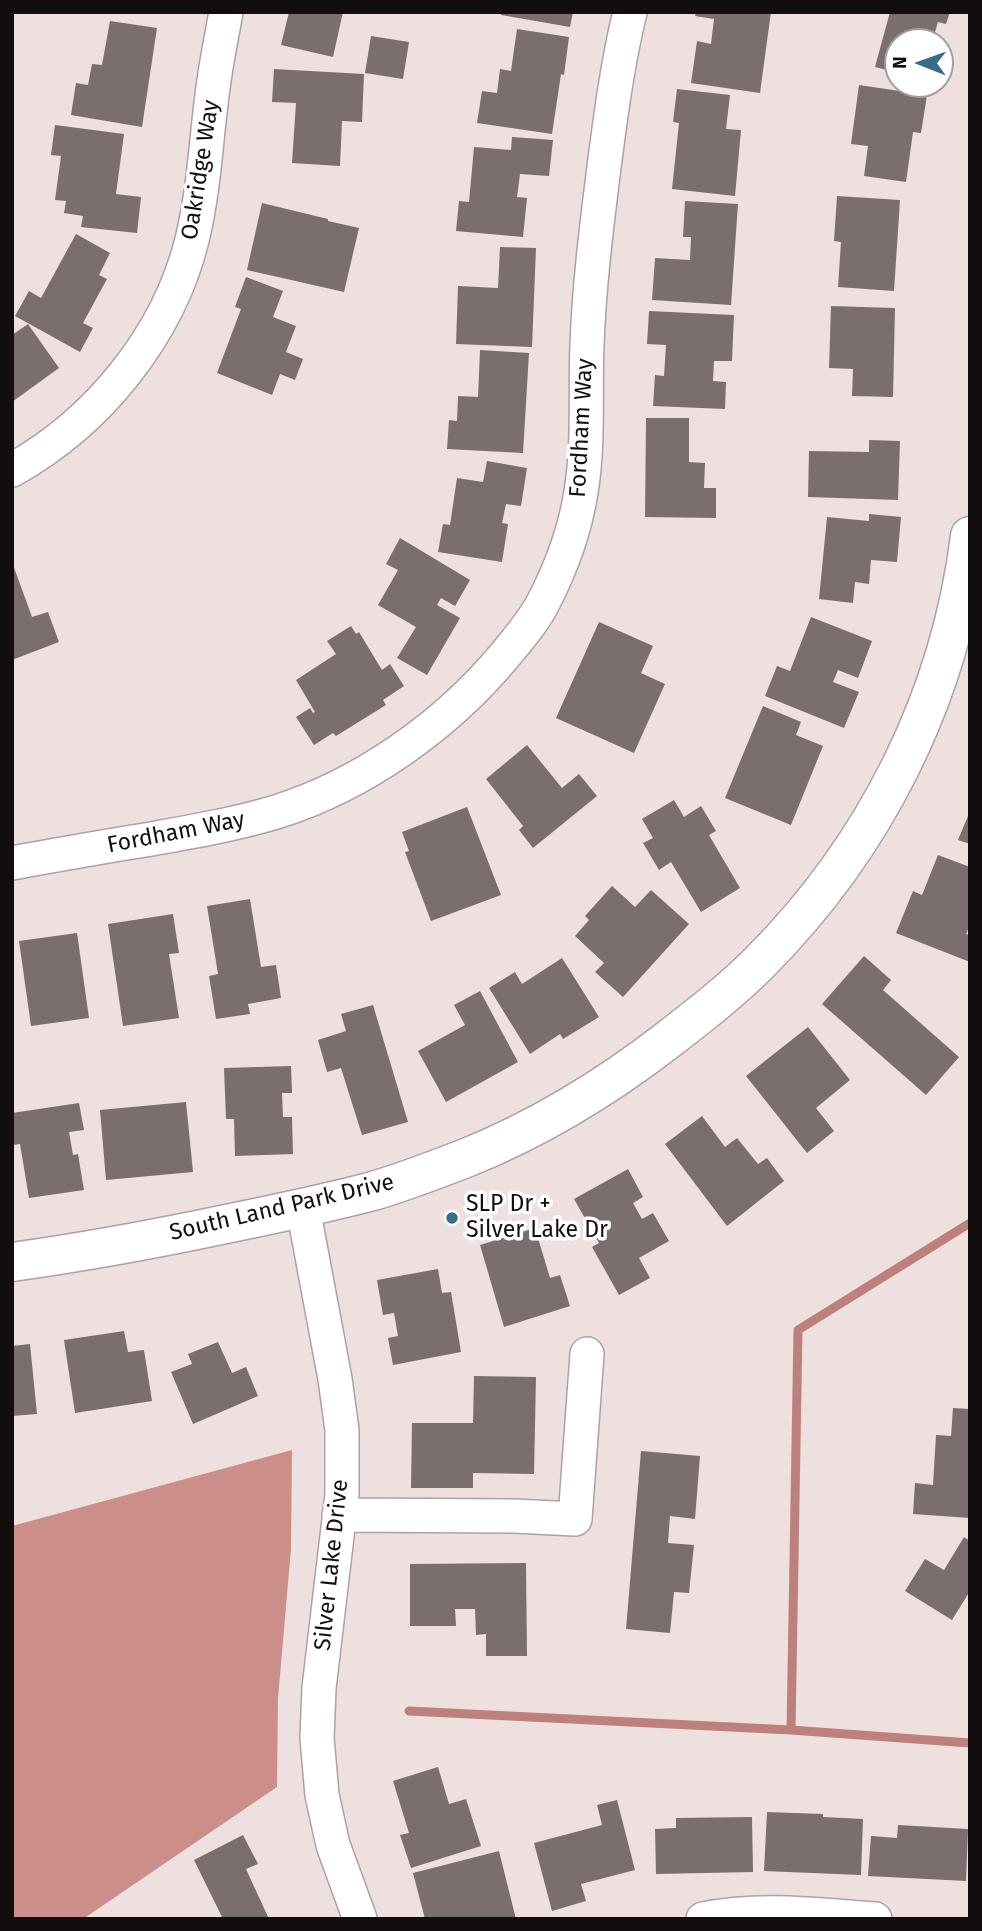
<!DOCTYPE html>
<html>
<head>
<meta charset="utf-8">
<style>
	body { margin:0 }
	#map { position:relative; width:982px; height:1931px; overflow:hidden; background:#ede0df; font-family:"Fira Sans",sans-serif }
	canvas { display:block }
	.frame { position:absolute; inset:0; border:14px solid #120e0d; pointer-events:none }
	.north { position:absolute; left:884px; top:28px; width:70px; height:70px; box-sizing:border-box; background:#fff; border:2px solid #a09f9e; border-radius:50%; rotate:271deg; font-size:19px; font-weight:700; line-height:28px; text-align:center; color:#120e0d }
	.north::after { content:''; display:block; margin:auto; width:24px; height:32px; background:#386d89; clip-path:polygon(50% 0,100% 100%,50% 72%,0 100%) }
</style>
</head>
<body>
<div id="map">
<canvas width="982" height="1931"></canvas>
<div class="frame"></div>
<div class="north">N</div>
</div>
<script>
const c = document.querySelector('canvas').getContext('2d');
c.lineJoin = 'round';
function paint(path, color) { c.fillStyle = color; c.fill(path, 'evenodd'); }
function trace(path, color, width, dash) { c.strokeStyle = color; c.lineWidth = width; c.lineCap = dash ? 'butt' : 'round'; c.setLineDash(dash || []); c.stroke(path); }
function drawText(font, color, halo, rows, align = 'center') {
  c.font = font + ' "Fira Sans",sans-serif'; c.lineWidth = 7; c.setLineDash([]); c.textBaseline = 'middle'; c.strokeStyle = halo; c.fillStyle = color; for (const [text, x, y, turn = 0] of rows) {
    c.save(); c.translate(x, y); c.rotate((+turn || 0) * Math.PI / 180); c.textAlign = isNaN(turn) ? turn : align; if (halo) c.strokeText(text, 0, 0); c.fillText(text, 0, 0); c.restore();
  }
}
paint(new Path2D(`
	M292 1450 291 1549 278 1698 277 1787 83 1919H12V1526Z`), '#cc8e89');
trace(new Path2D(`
	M409 1711 791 1730 970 1743
	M791 1730 798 1330 970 1223`), '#bd807c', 9);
paint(new Path2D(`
	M289 12H343L333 57 281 45Z
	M501 12H573L570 27 501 15Z
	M696 12H771L760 93 691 83 697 41 711 44 714 19 695 16Z
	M890 12H950L946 24 938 22 932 42H898V73L875 67Z
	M110 21 157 28 142 127 71 115 76 83 88 85 92 64 102 65Z
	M517 29 569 37 564 75 561 74 552 134 477 123 482 91 497 93 500 69 511 71Z
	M371 36 409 42 403 79 365 73Z
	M274 69 364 74 362 122 342 121 340 166 292 163 296 103 272 102Z
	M859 85 927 95 921 133 913 132 906 182 864 176 868 146 851 144Z
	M677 89 730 95 726 129 741 130 735 196 672 189 679 123 673 122Z
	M55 125 124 134 116 194 141 197 137 233 81 227 83 216 64 213 66 201 55 200 61 156 51 155Z
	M512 137 553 140 549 176 520 174 517 197 527 198 523 237 456 231 459 201 469 202 474 147 511 150Z
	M837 196 900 200 894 291 838 287 841 242 834 241Z
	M685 201 738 204 731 305 652 300 655 258 690 260 691 237H683Z
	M262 203 328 219V221L359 228 344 292 247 270Z
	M76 234 110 253 99 275 107 279 83 323 93 328 80 352 15 316 29 291 41 298Z
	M500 247 536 248 532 347 456 344 458 286 498 288Z
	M246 277 283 291 273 317 296 326 286 352 303 359 295 380 280 374 272 395 217 373 241 309 235 307Z
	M831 306 895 308 893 397 852 396 853 369 829 368Z
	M649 311 734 315 732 361H714L713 381 726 382 725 409 653 406 655 375 664 376 666 345 647 344Z
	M28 324 59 368 12 402V335Z
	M480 350 529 353 523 453 447 449 449 420 457 421 458 396 478 397Z
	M646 418H689V462L705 463 704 488H716V518L645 517Z
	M869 440 900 441 898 500 808 497 809 451 869 452Z
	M487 461 527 468 521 506 506 504 502 523 508 524 502 562 438 552 443 524 450 525 457 478 483 482Z
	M869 514 901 517 897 562 871 560 869 584 855 582 853 603 819 599 827 517 869 521Z
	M400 538 470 580 455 606 441 598 437 605 460 618 427 675 397 658 416 627 378 605 398 570 386 564Z
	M12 562 32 617 48 612 59 642 12 660Z
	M811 617 872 641 858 678 838 670 833 682 859 692 844 728 765 696 777 666 790 671Z
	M599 622 653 646 641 673 665 684 634 753 556 718Z
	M351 626 356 634 359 632 382 670 390 664 404 686 383 700 386 705 336 736 333 733 314 745 296 717 310 708 313 713 315 712 296 680 336 654 327 641Z
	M763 706 801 722 796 735 823 746 791 825 725 798Z
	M527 745 562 788 579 774 597 796 533 848 519 830 523 826 486 779Z
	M674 800 684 817 701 806 716 831 709 835 740 888 701 912 671 862 659 870 643 843 653 838 642 819Z
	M467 807 501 895 431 921 405 852 409 851 402 832Z
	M970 811V844L958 840Z
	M938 855 970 867V925L966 934 970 935V962L896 933 913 891 922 895Z
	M612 886 635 907 651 890 689 924 623 997 595 972 604 963 575 936 589 920 585 916Z
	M250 899 261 967 276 965 281 998 248 1004 250 1014 216 1019 209 976 218 974 207 906Z
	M173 914 179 953 169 954 179 1018 123 1026 108 924Z
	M77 933 89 1018 31 1026 19 941Z
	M864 956 891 980 883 990 959 1057 926 1095 822 1004Z
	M562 958 599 1017 563 1039 560 1034 530 1054 489 988 515 972 522 984Z
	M480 991 518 1062 446 1102 418 1051 465 1025 454 1005Z
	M373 1005 408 1122 362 1135 341 1068 327 1072 318 1040 346 1031 341 1014Z
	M808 1027 850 1080 816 1108 834 1131 807 1153 746 1076Z
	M291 1066 292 1093H282L283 1117H292L293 1154 235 1156 234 1119H226L224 1068Z
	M186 1102 193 1172 106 1180 100 1110Z
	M79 1103 84 1130 69 1132 73 1155 78 1154 84 1190 29 1198 20 1144 13 1145 12 1113Z
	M702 1116 725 1147 737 1138 758 1164 767 1158 784 1181 727 1226 665 1144Z
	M628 1169 643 1197 633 1203 642 1219 653 1213 669 1241 639 1258 650 1278 619 1295 592 1247 599 1243 574 1199Z
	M535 1228 550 1278 560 1275 570 1306 504 1327 480 1245Z
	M438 1269 442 1293 451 1292 461 1352 393 1365 388 1338 398 1336 394 1313 383 1315 377 1280Z
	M124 1331 128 1352 144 1350 152 1401 75 1413 64 1340Z
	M218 1342 232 1373 246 1367 258 1396 193 1424 171 1372 192 1364 188 1354Z
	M30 1344 37 1414 12 1416V1346Z
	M474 1376 536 1377 534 1474 473 1473V1488H411L412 1423H473Z
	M953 1408 970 1409V1518L913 1514 915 1483 933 1485 936 1435 951 1436Z
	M641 1451 700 1456 695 1519 670 1516 668 1543 694 1545 689 1593 674 1592 670 1633 626 1629Z
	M964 1537 970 1541V1591L952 1620 905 1591 925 1559 944 1570Z
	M526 1563 527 1656H486V1634L476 1635 475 1609H455L456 1626H410V1564Z
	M438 1767 449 1804 466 1799 481 1846 411 1868 400 1835 409 1833 393 1781Z
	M617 1800 635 1870 581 1884 586 1901 552 1911 534 1843 602 1825 597 1805Z
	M767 1812 823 1814V1817L863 1819 861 1875 764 1871Z
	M752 1817 753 1872 656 1874 655 1829 676 1828V1818Z
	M898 1825 968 1829 966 1881 868 1876 871 1836 897 1838Z
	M243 1835 258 1864 246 1869 269 1919H223L194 1860Z
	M499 1851 516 1919H425L413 1873Z`), '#7a6f6e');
const minor = new Path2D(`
	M12 470C98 422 168 336 192 240 205 187 206 134 214 81 217 58 222 35 226 12
	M12 863C56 855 101 847 145 840 189 832 233 825 276 812 363 785 447 725 505 655 519 638 534 621 544 601 562 566 575 530 581 492 589 443 585 394 587 345 589 288 596 231 603 175 610 121 617 65 630 12
	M303 1208 335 1379 342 1430V1494L319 1688 317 1738 322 1795 333 1845 360 1919
	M339 1515 514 1516 575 1519 587 1354
	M703 1919C759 1907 819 1915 875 1919`);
const tertiary = new Path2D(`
	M12 1262C84 1252 155 1239 226 1224 275 1214 324 1204 373 1191 404 1182 435 1170 466 1158 538 1129 607 1087 669 1039 700 1015 731 991 759 963 875 847 950 698 970 536`);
trace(minor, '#ada2a0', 36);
trace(tertiary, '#ada2a0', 41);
trace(minor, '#fff', 33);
trace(tertiary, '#fff', 38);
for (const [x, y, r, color] of [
	[452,1218,7,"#386d89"]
]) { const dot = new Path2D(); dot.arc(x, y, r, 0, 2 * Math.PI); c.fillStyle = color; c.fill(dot); trace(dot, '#fff', 2.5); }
drawText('23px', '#120e0d', '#fff', [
	["Oakridge Way",201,170,-81],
	["Fordham Way",582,428,-87],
	["Fordham Way",176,833,-11],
	["South Land Park Drive",282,1208,-13],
	["Silver Lake Drive",332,1565,-84]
]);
drawText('23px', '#120e0d', '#fff', [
	["SLP Dr +",466,1205],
	["Silver Lake Dr",466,1231]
], 'left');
</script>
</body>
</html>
